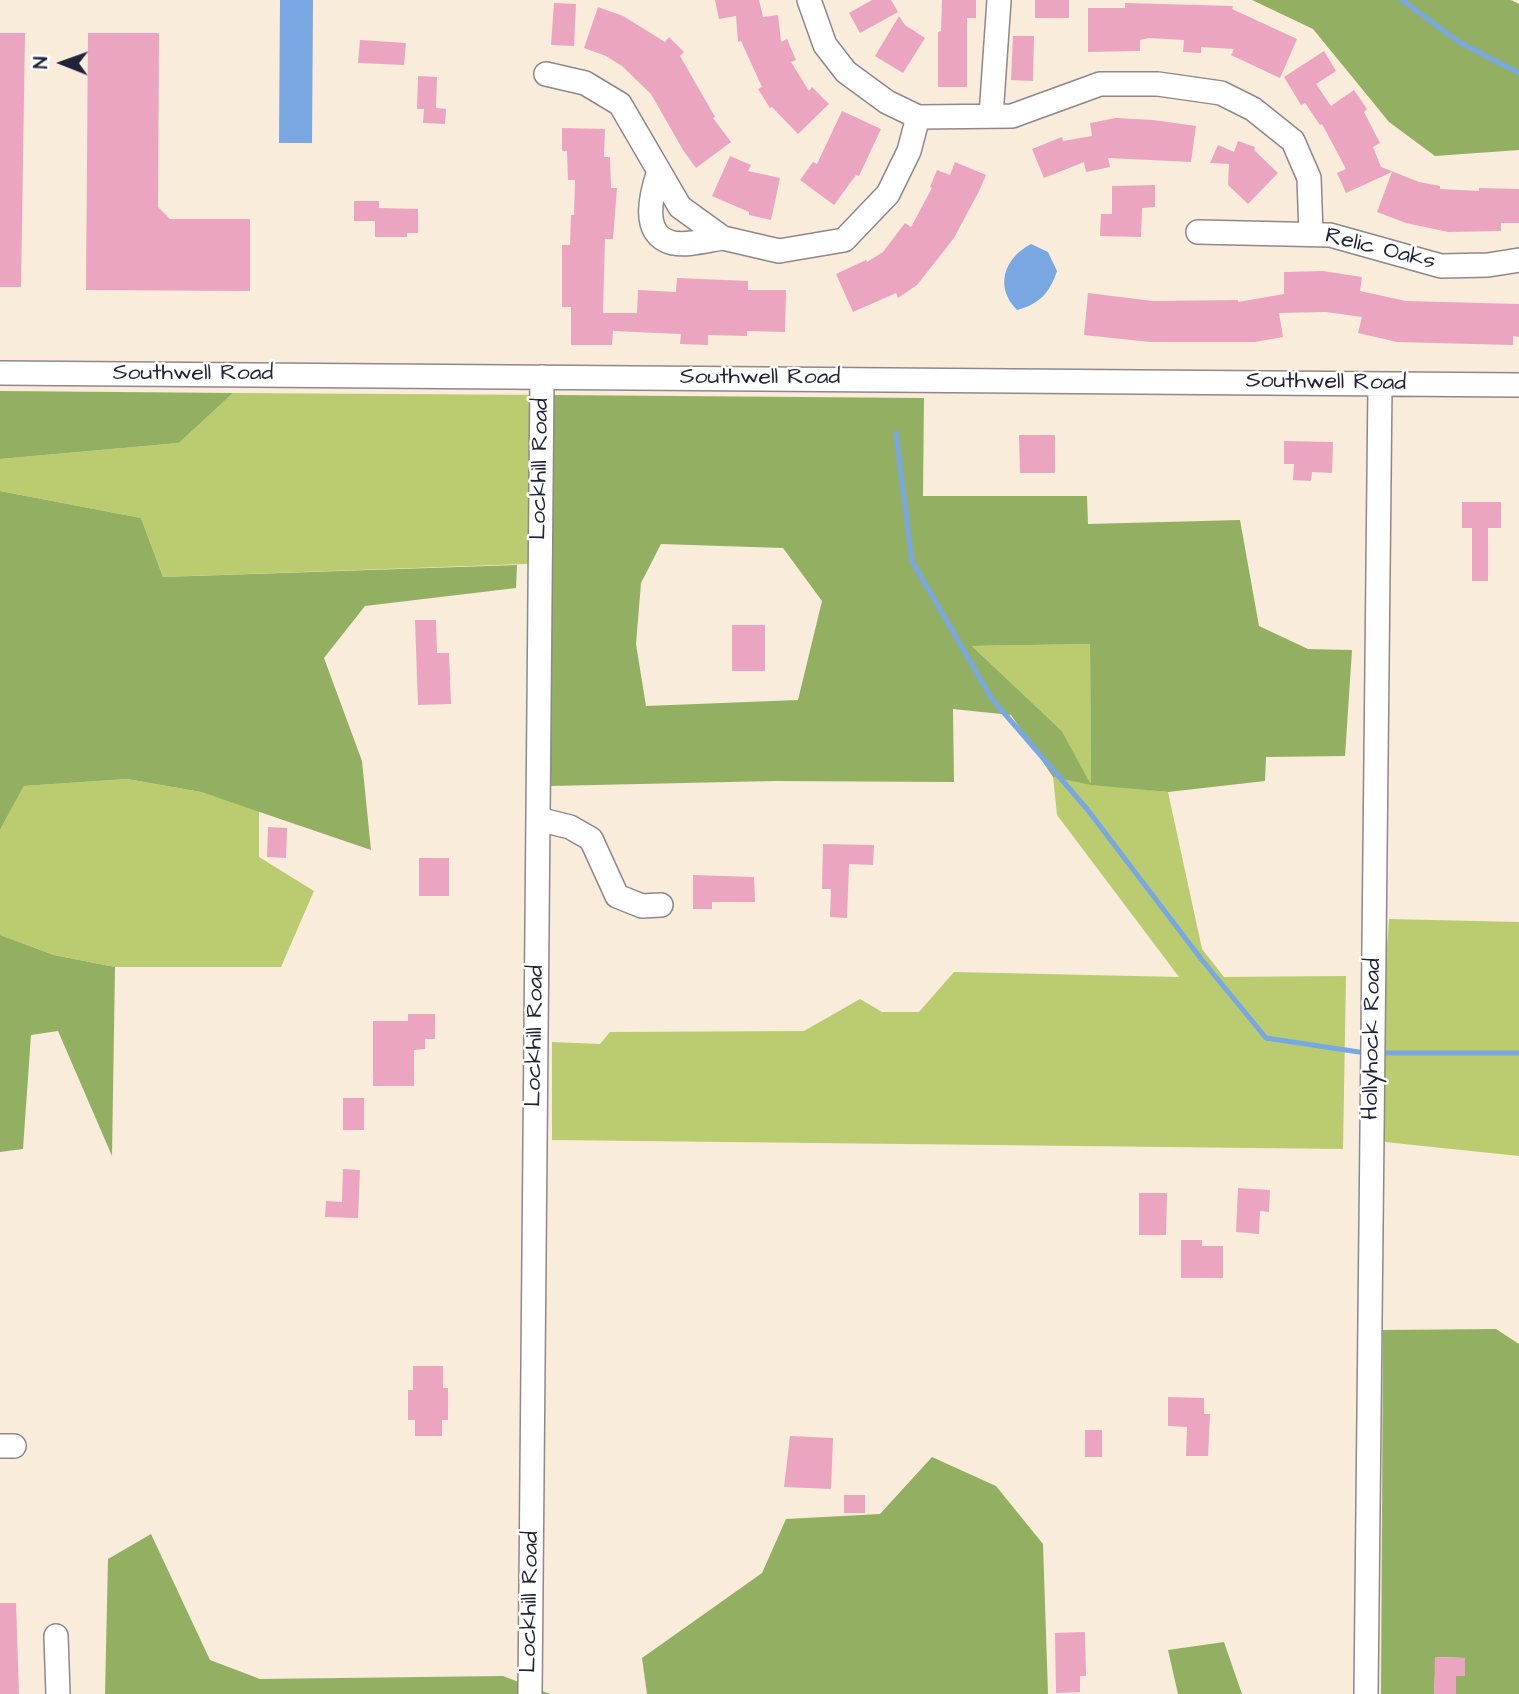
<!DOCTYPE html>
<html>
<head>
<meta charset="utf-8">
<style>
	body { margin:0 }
	#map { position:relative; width:1519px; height:1694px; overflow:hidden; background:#f9ecdb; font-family:"Architects Daughter",sans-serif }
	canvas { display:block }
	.north { position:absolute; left:28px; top:28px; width:70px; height:70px; -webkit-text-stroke:5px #fff; paint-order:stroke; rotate:271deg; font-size:19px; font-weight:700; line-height:28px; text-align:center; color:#22223b }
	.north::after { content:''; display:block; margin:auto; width:24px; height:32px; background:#22223b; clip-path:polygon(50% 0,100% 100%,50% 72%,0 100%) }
</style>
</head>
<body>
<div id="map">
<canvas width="1519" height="1694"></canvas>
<div class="north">N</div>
</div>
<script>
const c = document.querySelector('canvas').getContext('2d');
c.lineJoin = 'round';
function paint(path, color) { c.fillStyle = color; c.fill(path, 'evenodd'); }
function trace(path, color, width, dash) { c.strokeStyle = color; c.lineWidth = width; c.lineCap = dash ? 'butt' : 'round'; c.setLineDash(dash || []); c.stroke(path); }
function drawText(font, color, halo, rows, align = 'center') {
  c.font = font + ' "Architects Daughter",sans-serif'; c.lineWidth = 5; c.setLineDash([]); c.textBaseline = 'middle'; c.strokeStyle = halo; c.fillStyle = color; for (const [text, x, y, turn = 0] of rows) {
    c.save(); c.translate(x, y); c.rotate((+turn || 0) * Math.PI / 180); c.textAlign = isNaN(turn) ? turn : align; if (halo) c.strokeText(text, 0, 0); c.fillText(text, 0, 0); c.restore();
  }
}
paint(new Path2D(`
	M233 393 554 395 552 563 163 577 141 518 0 491V459L179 443Z
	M1090 644 1091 784 1168 792 1202 949 1224 977 1346 976 1343 1149 552 1140V1042L600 1044 610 1032 804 1031 860 999 882 1012H919L954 972 1179 977 1057 815 1053 777 1090 784 1062 731 972 646Z
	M127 779 201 792 259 811V857L314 891 281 967H115L54 955 0 935V830L24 786Z
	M1389 919 1519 922V1156L1385 1142 1382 1015Z`), '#bacc6f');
paint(new Path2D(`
	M1252 0H1511L1519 4V150L1435 156 1389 122 1313 29Z
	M0 391 233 393 179 443 0 459Z
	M554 395 924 398 923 496H1087L1088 524 1240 520 1259 626 1308 649 1352 650 1345 756 1266 757 1265 781 1168 792 1091 785 1053 777 1011 715 953 709 954 782 774 781 550 786ZM661 544 783 548 822 601 798 700 646 706 636 644 641 583ZM1090 644 1091 783H1090L1062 731 972 646Z
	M0 491 141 518 163 577 517 565 516 588 365 606 324 658 362 761 371 850 201 792 127 779 24 786 0 830Z
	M0 935 54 955 115 967 112 1156 58 1031 31 1035 23 1149 0 1152Z
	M1496 1329 1519 1344V1694H1456V1676H1465V1658L1436 1657 1434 1694H1381L1383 1330Z
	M932 1457 996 1486 1043 1544 1048 1694H647L642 1658 762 1573 786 1519 880 1514Z
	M151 1534 210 1660 260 1679 503 1676 550 1694H105L108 1559Z
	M1224 1642 1242 1694H1178L1168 1650Z`), '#93b062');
paint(new Path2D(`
	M280 0H313L312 143H279Z
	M1031 244 1048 252 1057 271C1050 292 1040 304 1017 310 994 287 1004 258 1031 244Z`), '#78a7e2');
trace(new Path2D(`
	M1402 0 1459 42 1519 73
	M896 433 912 561 992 699 1087 809 1202 960 1266 1038 1359 1052
	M1383 1053H1519`), '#78a7e2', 5);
paint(new Path2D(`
	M715 0H759L763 17 778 15 781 42 787 39 796 60 791 62 809 91 812 87 829 104 798 134 772 107 770 108 758 89 762 87 741 41 738 42 736 16 719 19Z
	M872 0H891L898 12 860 33 849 13Z
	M942 0H976V18H967V87H938V32L941 31Z
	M1035 0H1069V18H1035Z
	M554 3 576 4 574 46 551 45Z
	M1125 3 1233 6 1232 9 1297 39 1280 78 1231 55 1234 49 1201 47V53L1183 52 1184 40 1149 38 1140 40V51L1088 52V8H1125Z
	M598 7 623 16 665 42 669 37 684 52 680 56 715 117 713 118 731 142 696 168 683 150 651 94 622 66 606 56 584 48Z
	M899 16 905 25 925 38 903 73 875 56Z
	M0 33H25L21 287H0Z
	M88 33H159L158 207 170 219H250V291L86 290Z
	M1013 36H1034L1033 81 1011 80Z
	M360 40 406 43 404 65 358 63Z
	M1324 51 1336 71 1316 84 1331 106 1354 90 1367 109 1364 112 1380 143 1373 147 1381 167 1419 182 1440 186V189L1479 191V188L1519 189V223H1501V231L1448 232 1406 223 1377 212 1392 172 1346 193 1337 173 1346 169 1322 124 1320 125 1305 103 1301 105 1284 77Z
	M418 76 437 77 436 108 446 109 445 124 423 123 424 109H417Z
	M842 111 881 129 859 176 856 175 834 205 800 180 813 162 817 164Z
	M1116 118 1153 120 1196 126 1191 162 1108 158 1110 167 1086 172 1084 162 1044 178 1032 149 1062 137 1063 141 1092 136 1090 123Z
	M562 128 605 129 604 157H610L611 188H617L613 239H605L603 313H637L638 290 676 292 677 278 748 281V290H786L785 332 747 331V336L708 335V345L680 344 681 334 613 331 612 345H571V307H562V245H570L571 215H574L575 180H568L567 151H562Z
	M1238 141 1255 147 1254 150 1278 173 1248 204 1228 185 1229 164 1210 163 1218 145 1234 152Z
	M730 156 751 165 748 171 780 178 771 220 749 215V212L712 196Z
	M955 162 986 175 979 191 954 238 917 285 898 298 896 293 853 312 836 274 866 260 867 262 883 252 905 223 911 227 932 188 930 187 937 170 950 175Z
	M1155 185V207L1142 208 1141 237 1100 236 1101 214H1112V186Z
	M354 201H379V208L418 209V233H407V237H375V221H354Z
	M1323 271 1362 277 1360 291 1406 301 1519 304V337L1513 336V345L1397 342 1358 333 1362 317 1326 312 1279 313 1283 337 1255 342H1150L1084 335 1088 293 1153 301 1238 300V302L1284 294V272Z
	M1019 435H1055V473H1020Z
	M1284 441 1333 442 1332 473 1312 472 1311 481 1293 480 1294 464H1284Z
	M1462 502H1501V528H1488V581H1472V528H1462Z
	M415 620H436L437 653H449L451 704 418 705Z
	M732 625H765V671H732Z
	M268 827 287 828 286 858 267 857Z
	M823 844 874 845 873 865 849 864 847 918 830 917 831 889H822Z
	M419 858H449V896H419Z
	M693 875 754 877 755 902H712V909H693Z
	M408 1014H435V1039H425V1049L414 1050V1086H373V1021H408Z
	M343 1098H364V1130H343Z
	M343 1169 360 1170 358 1218 325 1217 326 1201 342 1202Z
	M1238 1188 1270 1190 1269 1212 1260 1211 1259 1234 1236 1232Z
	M1139 1193H1167L1166 1235H1139Z
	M1181 1240H1202V1246H1223V1278H1181Z
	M413 1366H443V1388H448V1420H442V1436H415V1420H408V1390H413Z
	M1168 1397 1204 1398V1414H1210L1208 1456H1186L1187 1427 1168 1426Z
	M1085 1430H1102V1457H1085Z
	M790 1436 833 1438 831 1489 784 1487Z
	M844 1495H865V1513H844Z
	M0 1603H16L19 1694H0Z
	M1085 1632 1086 1676H1080V1692L1056 1693 1055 1633Z
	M1435 1657 1465 1658V1676H1456V1694H1434Z`), '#eba5c1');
const minor = new Path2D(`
	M809 0 825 45 846 72 887 102 918 117 1012 116 1100 84H1158L1221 93 1253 109 1293 141 1309 178 1311 234
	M546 74 585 83 620 104 680 207 723 238 779 251 844 240 888 194 909 151 918 117
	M991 116 999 0
	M659 171C652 192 639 235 673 243 688 246 709 240 723 238
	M1198 232 1330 235 1441 266 1488 265 1519 260
	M0 373 1519 385
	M538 819 570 827 591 839 617 896 642 906 661 905
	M0 1446H14
	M56 1636 58 1694
	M530 1694 542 377
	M1366 1694 1380 384`);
trace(minor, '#8e878b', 26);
trace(minor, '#fff', 23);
drawText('23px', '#22223b', '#fff', [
	["Relic Oaks",1380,250,14],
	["Southwell Road",193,374],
	["Southwell Road",760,378],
	["Southwell Road",1326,383,1],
	["Lockhill Road",541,469,-89],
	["Lockhill Road",536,1036,-89],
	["Hollyhock Road",1373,1039,-89],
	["Lockhill Road",531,1602,-89]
]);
</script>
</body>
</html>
